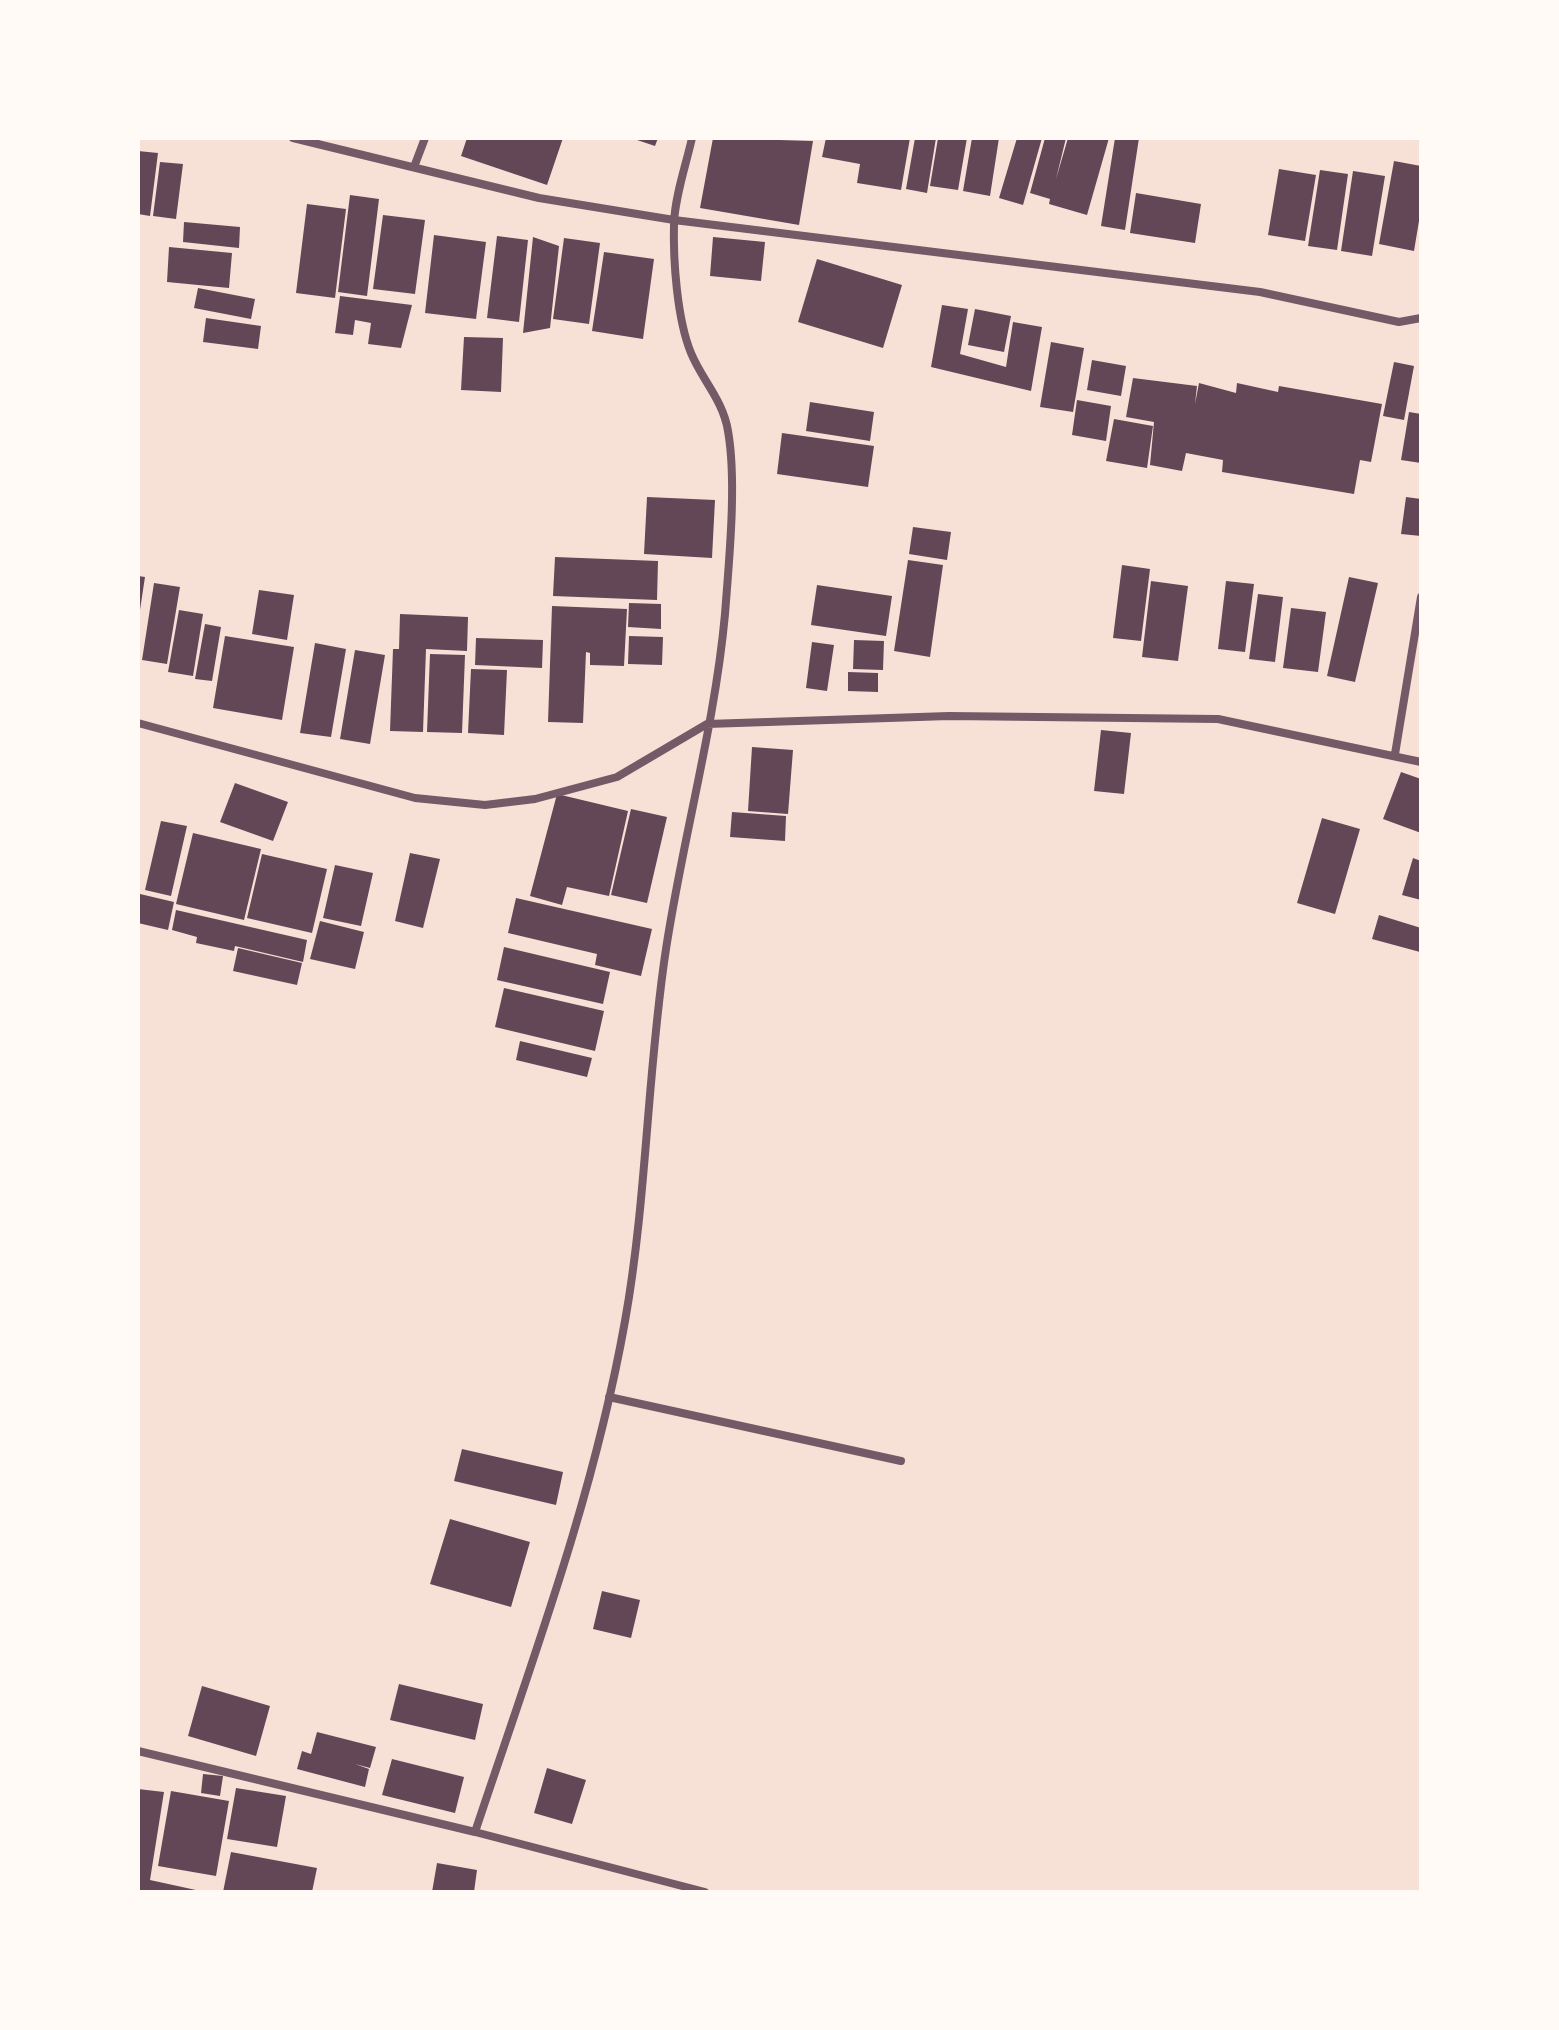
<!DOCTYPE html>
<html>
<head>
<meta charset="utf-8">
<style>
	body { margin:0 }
	#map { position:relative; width:1559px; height:2030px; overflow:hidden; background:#f7e1d7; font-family:Figtree,sans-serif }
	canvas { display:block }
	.frame { position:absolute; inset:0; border:140px solid #fffaf5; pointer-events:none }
</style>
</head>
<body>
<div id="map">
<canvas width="1559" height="2030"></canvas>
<div class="frame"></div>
</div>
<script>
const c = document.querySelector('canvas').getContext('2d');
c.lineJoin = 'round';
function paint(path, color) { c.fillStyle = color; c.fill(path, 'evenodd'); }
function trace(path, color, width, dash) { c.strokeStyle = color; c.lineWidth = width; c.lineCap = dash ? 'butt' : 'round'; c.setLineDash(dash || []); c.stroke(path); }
paint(new Path2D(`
	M467 138H563L547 185 461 156Z
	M631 138H658L655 146Z
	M713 138 813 141 799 225 700 208Z
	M826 138H910L901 190 857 183 860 164 822 157Z
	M915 138H936L927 193 906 189Z
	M938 138H967L958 190 930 186Z
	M972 138H999L990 196 963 191Z
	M1017 138H1042L1023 205 999 198Z
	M1045 138H1066L1056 179 1068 138H1109L1087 215 1049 204 1050 199 1030 193Z
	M1115 138H1139L1125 230 1101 226Z
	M138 151 158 153 150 216 138 214Z
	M1394 161 1421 166V209L1414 251 1379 244Z
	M160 162 183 164 176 219 153 216Z
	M1279 169 1316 175 1305 241 1268 235Z
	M1320 170 1348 174 1337 250 1308 246Z
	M1353 171 1385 176 1372 256 1341 251Z
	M1136 193 1201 204 1195 243 1130 233Z
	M350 195 379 199 367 296 338 292Z
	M307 204 346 209 335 298 296 293Z
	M383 215 425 220 415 294 373 289Z
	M184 222 240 227 239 248 183 242Z
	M434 235 486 242 476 319 425 313Z
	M497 236 528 240 519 322 487 318Z
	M533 237 559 246 550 328 523 333Z
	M713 237 765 242 761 281 710 276Z
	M564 238 600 243 589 324 553 319Z
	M169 247 232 253 229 288 167 282Z
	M604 252 654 259 643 339 592 331Z
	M817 259 902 285 883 348 798 322Z
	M198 288 255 299 251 319 194 308Z
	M340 296 412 305 401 348 368 344 371 323 355 320 353 335 335 333Z
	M942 305 968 309 960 354 1006 367 1013 322 1042 327 1031 391 931 367Z
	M975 309 1011 316 1004 352 968 345Z
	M206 318 261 326 258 349 203 342Z
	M464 337 503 338 501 392 461 390Z
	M1051 342 1084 348 1073 412 1040 407Z
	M1092 360 1126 366 1121 396 1087 390Z
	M1394 362 1414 366 1404 420 1383 416Z
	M1133 378 1197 386 1195 404 1199 383 1236 393 1237 383 1278 392 1279 386 1382 404 1371 462 1360 460 1354 494 1222 472 1223 460 1186 453 1182 471 1150 465 1154 422 1126 417Z
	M1077 400 1111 406 1106 441 1072 435Z
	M810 402 874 412 870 441 806 431Z
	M1409 412 1421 414V463L1401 460Z
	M1114 419 1153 426 1147 468 1106 461Z
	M782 433 874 446 868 487 777 474Z
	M647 497 715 500 712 558 644 554Z
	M1406 497 1421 499V536L1401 534Z
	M913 527 951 532 947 560 909 554Z
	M555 557 658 561 657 600 553 596Z
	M908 560 943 565 930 657 894 651Z
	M1122 565 1150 569 1141 641 1113 638Z
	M138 576 145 577 140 610H138Z
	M1349 577 1378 583 1355 682 1327 676Z
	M1151 581 1188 586 1178 661 1142 657Z
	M1226 581 1254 584 1245 652 1218 649Z
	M154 583 180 587 167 664 142 660Z
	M817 585 892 596 886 636 811 625Z
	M259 590 294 595 287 640 252 634Z
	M1258 594 1283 597 1275 662 1249 659Z
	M629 603 661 604V629L628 627Z
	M552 606 627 609 624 666 590 665V653L586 652 583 723 548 722Z
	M1291 608 1326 612 1318 672 1283 668Z
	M179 610 203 614 193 676 168 672Z
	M400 614 468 617 467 651 426 649 423 732 390 731 393 649H399Z
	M205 624 221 627 212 681 195 679Z
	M225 636 294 647 282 720 213 708Z
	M629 636 663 637 662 665 628 664Z
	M476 638 543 640 542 668 475 665Z
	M854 640 884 641 883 670 853 669Z
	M812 642 834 645 827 691 806 688Z
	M315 643 346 649 331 737 300 733Z
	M355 650 385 655 370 744 340 739Z
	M430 654 465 655 462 733 427 732Z
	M471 669 507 670 504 735 468 733Z
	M848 672 878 673V692L848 691Z
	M1101 730 1131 733 1124 794 1094 791Z
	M752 747 793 750 788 814 748 811Z
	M1401 772 1421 779V833L1383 819Z
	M235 783 288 802 273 841 220 822Z
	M557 794 628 811 609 896 567 887 562 905 530 896Z
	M631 809 667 817 647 903 611 895Z
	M732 812 786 816 785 841 730 837Z
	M1322 818 1360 829 1335 914 1297 903Z
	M161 821 187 826 171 896 145 890Z
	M193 833 261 849 244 920 176 904Z
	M410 853 440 859 423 928 395 921Z
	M262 854 327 869 312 933 247 918Z
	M1413 858 1421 861V900L1402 895Z
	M335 865 373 873 361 926 323 918Z
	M140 894 174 902 168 930 138 923Z
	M516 898 652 929 641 976 595 965 597 954 508 933Z
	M176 910 307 940 303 962 235 946 234 951 196 943 197 937 172 930Z
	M1379 915 1421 928 1420 952 1372 939Z
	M320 921 364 932 355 969 310 959Z
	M504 947 610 972 603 1004 497 980Z
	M238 948 302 963 297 985 233 971Z
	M504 988 604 1011 595 1051 495 1027Z
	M520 1041 592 1058 587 1077 516 1060Z
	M462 1449 563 1472 556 1505 454 1481Z
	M450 1519 530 1542 511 1607 430 1584Z
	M602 1591 640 1600 631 1638 593 1629Z
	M399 1684 483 1704 475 1740 390 1720Z
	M202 1686 270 1706 256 1756 188 1736Z
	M317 1732 376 1747 370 1768 355 1764 369 1769 365 1787 297 1769 302 1751 311 1754Z
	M392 1759 464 1777 455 1813 382 1795Z
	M547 1768 586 1780 572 1824 534 1813Z
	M203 1774 223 1776 220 1796 201 1793Z
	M236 1788 286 1796 277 1847 227 1839Z
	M138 1789 164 1792 150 1880 205 1892H138Z
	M171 1791 229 1801 216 1876 158 1866Z
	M231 1852 317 1868 312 1892H223Z
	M437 1863 477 1870 474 1892H432Z`), '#644757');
trace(new Path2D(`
	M293 138 539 198 674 220 1260 292 1399 322 1421 318
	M692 138C686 165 675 196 674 223 673 260 677 319 691 353 702 380 723 400 728 431 737 482 729 561 725 614 715 725 683 837 666 949 647 1072 647 1198 625 1321 594 1496 531 1664 475 1832L705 1892
	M414 167 425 138
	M138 723 415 798 485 805 535 799 617 777 707 724 949 716 1218 719 1421 762
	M1395 754 1421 597
	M609 1397 901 1461
	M138 1751 475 1832`), '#755966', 8);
</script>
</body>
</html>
